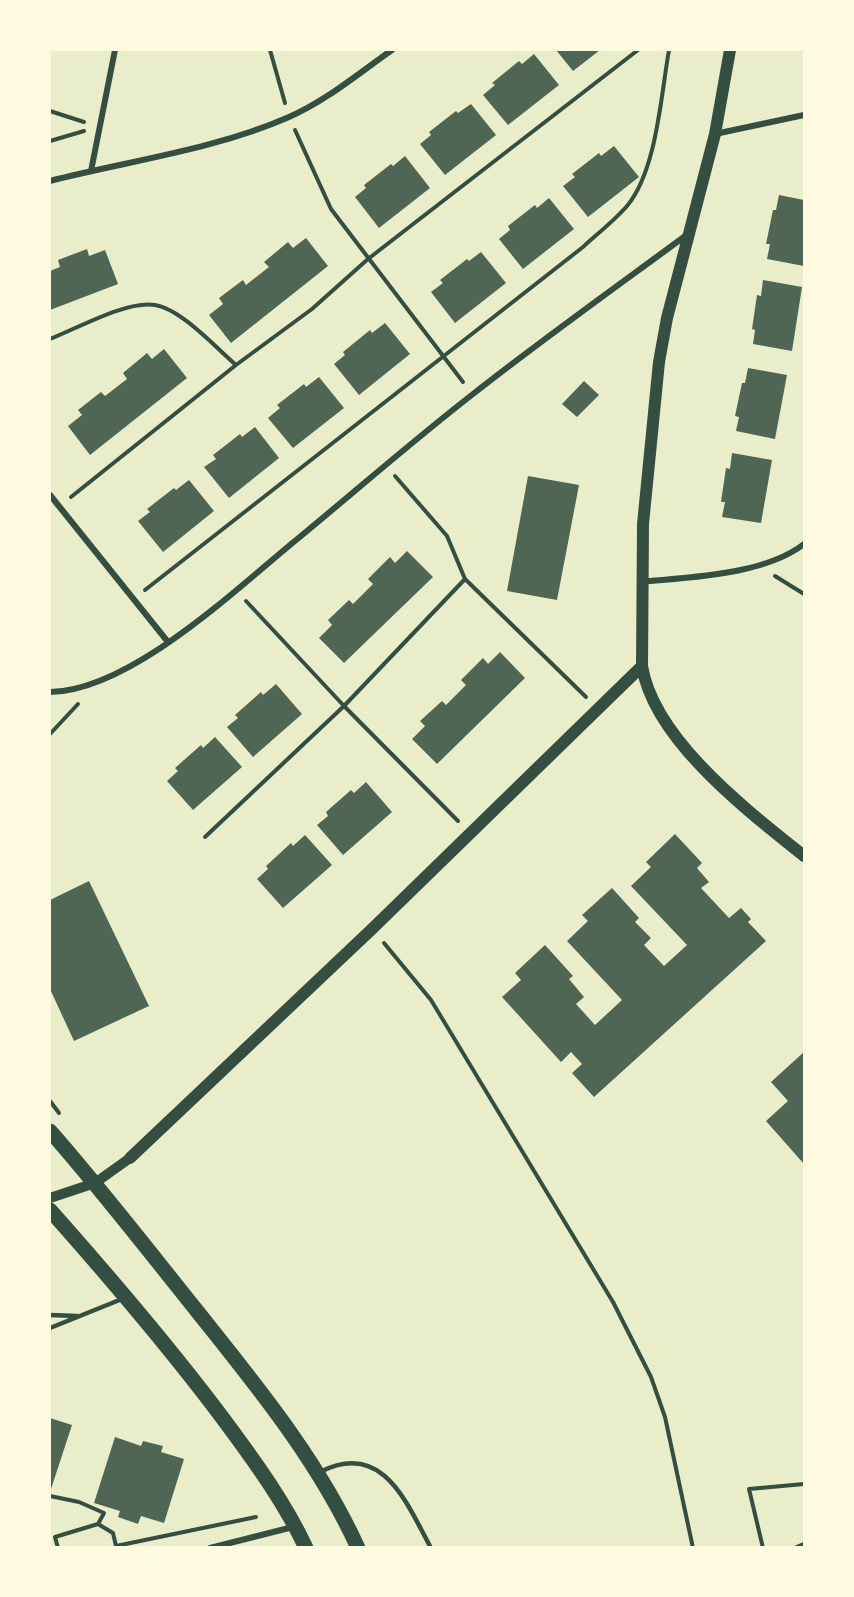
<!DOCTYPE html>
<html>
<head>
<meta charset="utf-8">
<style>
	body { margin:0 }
	#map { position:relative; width:854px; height:1597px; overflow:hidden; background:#e9edc9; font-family:Signika,sans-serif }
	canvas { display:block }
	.frame { position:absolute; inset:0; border:51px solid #fefae0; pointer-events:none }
</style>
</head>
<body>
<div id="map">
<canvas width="854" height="1597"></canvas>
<div class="frame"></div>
</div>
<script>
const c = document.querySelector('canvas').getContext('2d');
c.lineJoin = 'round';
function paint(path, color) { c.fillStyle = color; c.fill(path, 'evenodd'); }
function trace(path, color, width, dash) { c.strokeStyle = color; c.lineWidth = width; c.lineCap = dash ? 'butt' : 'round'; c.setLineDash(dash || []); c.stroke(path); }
paint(new Path2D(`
	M556 50H600L573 71Z
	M534 54 559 85 508 125 483 95 495 85 492 83 519 61 522 64Z
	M471 104 496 135 445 175 420 144 431 135 429 132 456 111 458 113Z
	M614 146 639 177 588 217 563 186 575 177 572 174 599 153 601 156Z
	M405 156 430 188 379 228 355 197 366 188 364 185 391 164 393 166Z
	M779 195 804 200V266L767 259 770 244H766L773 210H776Z
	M549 198 574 229 523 269 499 239 510 230 508 226 535 205 537 208Z
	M306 238 328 266 231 343 209 315 223 304 219 298 243 280 246 285 269 267 264 262 288 242 293 248Z
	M87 249 89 256 105 250 118 284 50 310V271L60 267 58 260Z
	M481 252 506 283 455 323 431 292 443 283 440 280 467 259 469 261Z
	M763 280 802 287 792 351 753 344 755 330 752 329 757 295 761 296Z
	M385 323 410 354 359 395 334 364 345 355 343 352 370 330 372 333Z
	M164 349 187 378 90 455 68 426 82 415 78 410 101 392 105 396 127 379 123 373 147 353 152 359Z
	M748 368 787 375 775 439 736 431 739 417 735 416 742 383H745Z
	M319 377 344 408 293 448 268 418 280 408 277 405 304 384 306 387Z
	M584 381 599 395 577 417 562 404Z
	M255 427 279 458 229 498 204 467 216 459 213 455 240 434 242 437Z
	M732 453 772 460 761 523 722 517 725 502H721L726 468 730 469Z
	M528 476 579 485 557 600 507 591Z
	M189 480 214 511 163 552 138 521 150 512 147 509 174 488 176 490Z
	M407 551 433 577 344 663 319 638 332 625 328 620 349 600 353 604 373 584 368 579 390 557 395 563Z
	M500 652 525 678 437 764 412 739 425 726 420 721 442 701 446 705 466 685 461 680 483 658 488 664Z
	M276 684 302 714 253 757 227 727 238 718 235 715 261 692 263 695Z
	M215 737 242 767 193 810 167 781 178 771 175 768 201 745 203 748Z
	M366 782 392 812 343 855 317 825 328 816 326 812 351 790 354 793Z
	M675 834 702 863 697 868 709 882 701 888 729 918 741 908 751 919 748 922 766 941 594 1097 572 1073 582 1064 571 1052 561 1062 502 997 521 980 515 973 545 945 573 976 569 979 584 997 576 1004 595 1025 622 1000 567 941 588 921 582 915 612 888 639 918 635 922 651 938 644 945 664 966 687 945 631 886 651 867 646 862Z
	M305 835 332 865 283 908 257 879 268 869 266 866 291 843 293 846Z
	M89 881 149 1006 74 1041 50 989V900Z
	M804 1052V1164L766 1121 788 1101 771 1082Z
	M50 1418 72 1425 51 1489H50Z
	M115 1437 141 1446 143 1441 163 1446 161 1452 184 1459 164 1523 141 1516 138 1524 118 1517 120 1511 94 1503Z`), '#4f6655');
trace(new Path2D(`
	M270 50 285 103
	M50 111 84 122
	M295 130 331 209 463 382
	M50 141 84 131
	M50 339C76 329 127 300 155 305 181 309 216 348 236 365
	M395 476 447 536 465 579
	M71 497 236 365 312 309 368 259 638 50
	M775 576 804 594
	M145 590 583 247C597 234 614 221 627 206 657 170 661 94 669 50
	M246 601 344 706 458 821
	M50 734 78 704
	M205 837 344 706 465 579 586 697
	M384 943 431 1000 613 1302 651 1377 665 1417 693 1548
	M50 1101 59 1113
	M50 1496 79 1502 104 1513 98 1524 55 1537 58 1548
	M98 1524 113 1533 116 1546 256 1517
	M763 1548 749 1489 804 1484`), '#344e41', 4);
trace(new Path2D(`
	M50 1315 77 1316
	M50 1328 122 1299
	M320 1472C383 1440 406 1502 431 1548`), '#344e41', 4.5);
trace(new Path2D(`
	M715 134 804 115
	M91 171 115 50
	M50 181C128 161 214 150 289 117 326 101 359 73 392 50
	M50 495 168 642
	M641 582C691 577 764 575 804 544
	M50 692C128 691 231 594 290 545 351 495 410 443 473 394 543 339 616 287 688 234
	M210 1548 293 1527
	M797 1548 804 1545`), '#344e41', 6);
trace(new Path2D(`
	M50 1198 95 1183 130 1158`), '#344e41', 10);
trace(new Path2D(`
	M730 50 715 134 667 318 659 362 643 524 642 666C654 740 748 811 804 856
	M130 1158 372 929 642 666`), '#344e41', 12);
trace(new Path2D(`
	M50 1131C101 1189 148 1250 197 1311 256 1385 318 1460 358 1548
	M50 1210C113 1281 174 1352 230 1428 258 1466 286 1505 306 1548`), '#344e41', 15);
</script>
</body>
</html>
